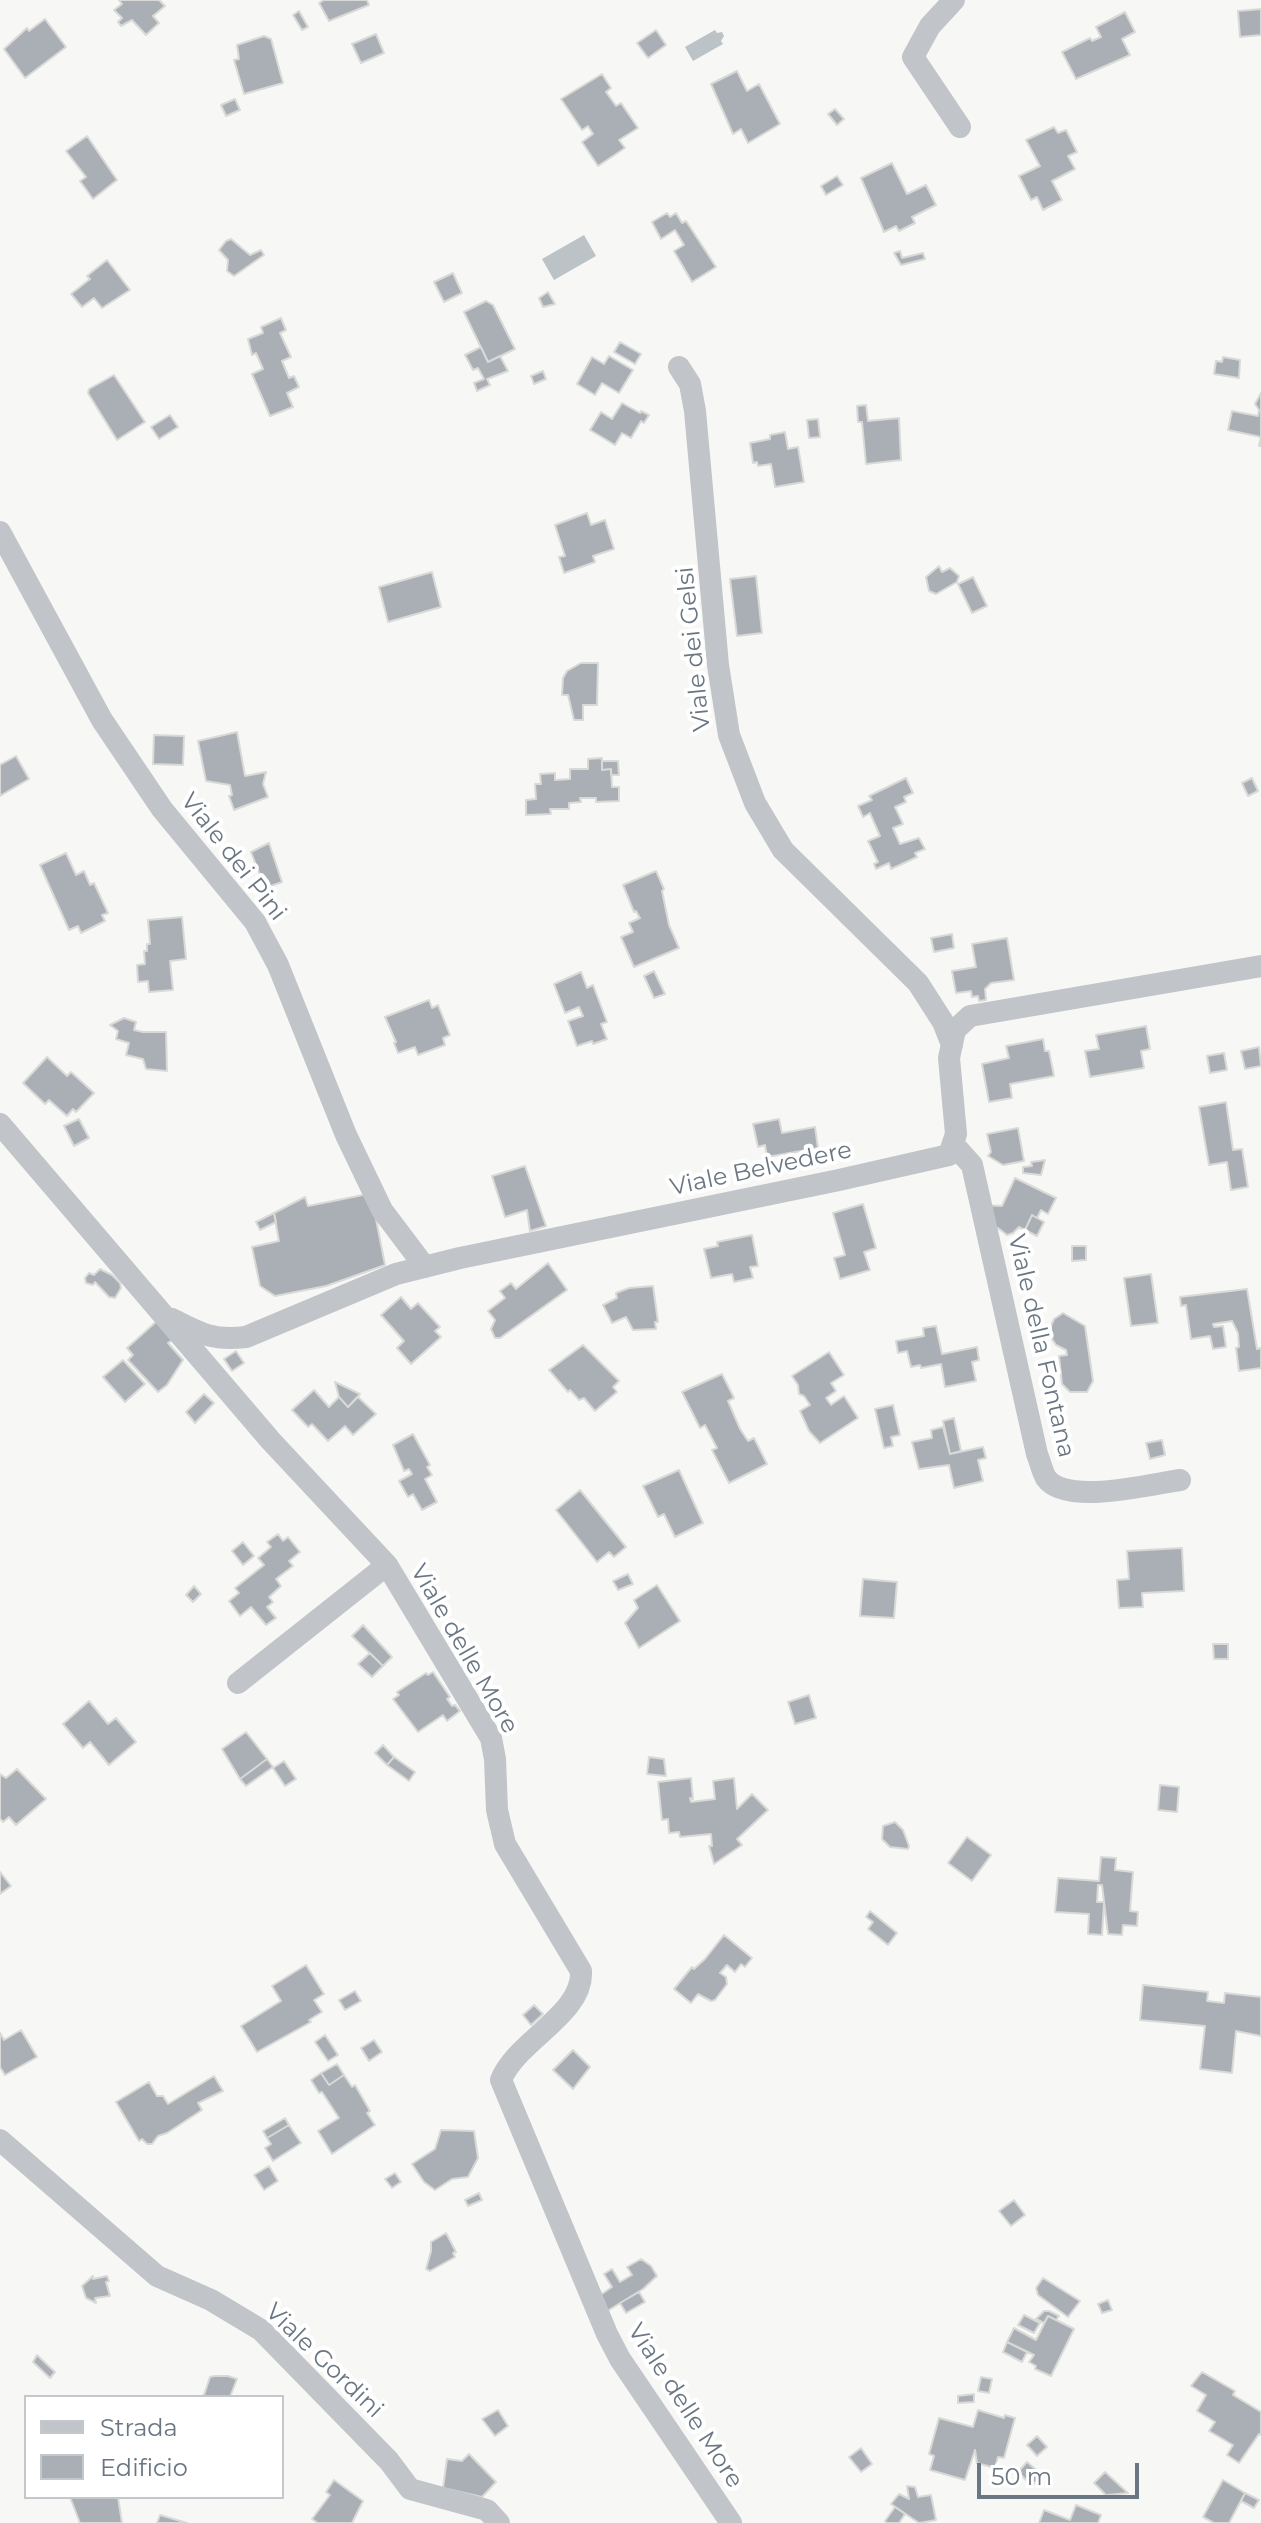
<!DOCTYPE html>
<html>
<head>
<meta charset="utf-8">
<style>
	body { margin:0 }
	#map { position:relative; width:1261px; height:2523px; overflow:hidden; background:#f7f7f5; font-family:Montserrat,sans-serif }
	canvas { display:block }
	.legend { position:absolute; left:24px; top:2395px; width:260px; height:104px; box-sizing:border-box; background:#fff; border:2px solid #c3c8cd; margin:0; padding:10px 14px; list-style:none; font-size:24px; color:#6a7682 }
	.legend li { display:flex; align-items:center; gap:16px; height:40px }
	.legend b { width:40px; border:2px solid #c3c8cd }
	.scale { position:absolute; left:977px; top:2463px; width:162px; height:36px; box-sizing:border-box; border:4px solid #6a7682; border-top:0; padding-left:10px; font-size:24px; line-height:28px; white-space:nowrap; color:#6a7682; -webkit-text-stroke:6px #fff; paint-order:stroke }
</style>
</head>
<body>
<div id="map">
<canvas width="1261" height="2523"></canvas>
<ul class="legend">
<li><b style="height:10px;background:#c1c4c8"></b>Strada</li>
<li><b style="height:22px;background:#a9afb4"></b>Edificio</li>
</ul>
<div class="scale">50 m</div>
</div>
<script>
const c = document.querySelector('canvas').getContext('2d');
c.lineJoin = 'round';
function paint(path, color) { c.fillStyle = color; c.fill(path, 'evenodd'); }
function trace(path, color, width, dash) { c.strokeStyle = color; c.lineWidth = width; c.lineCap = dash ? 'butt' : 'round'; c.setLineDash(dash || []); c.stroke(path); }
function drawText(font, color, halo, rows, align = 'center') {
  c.font = font + ' Montserrat,sans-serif'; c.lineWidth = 8; c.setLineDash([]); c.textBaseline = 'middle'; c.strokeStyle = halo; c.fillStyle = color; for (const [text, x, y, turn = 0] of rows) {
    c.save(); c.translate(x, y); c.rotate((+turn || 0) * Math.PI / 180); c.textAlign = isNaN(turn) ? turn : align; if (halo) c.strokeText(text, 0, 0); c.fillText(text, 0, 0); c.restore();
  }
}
paint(new Path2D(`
	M715 30 717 33 722 32 724 36 721 41 723 44 693 61 685 47Z
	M584 235 596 256 554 280 542 259Z`), '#bbc3c7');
const building = new Path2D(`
	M119 0H159L165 6 153 16 159 23 146 35 132 20 121 26 118 22 122 18 114 10 122 4Z
	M324 0H367L369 5 329 21 319 3Z
	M1261 9V35L1240 37 1238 11Z
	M299 11 308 27 302 30 293 15Z
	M1125 12 1135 32 1122 39 1130 55 1076 79 1062 52 1090 38 1092 41 1101 37 1096 27Z
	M45 19 66 47 25 78 4 49 27 28 29 31Z
	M656 30 666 45 648 58 637 43Z
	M376 34 384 53 361 63 352 44Z
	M264 36 271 39 283 83 244 94 234 60 239 59 237 45Z
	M737 71 747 91 759 84 780 124 748 143 741 129 733 134 711 84Z
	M602 74 611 88 606 92 616 106 621 103 638 128 619 140 625 148 598 166 582 142 593 134 588 126 582 130 561 99Z
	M235 99 240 110 226 116 221 105Z
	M835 109 844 119 837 125 828 114Z
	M1054 127 1058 133 1066 130 1077 152 1068 156 1075 169 1052 181 1062 200 1043 210 1037 197 1031 200 1019 176 1040 166 1026 140Z
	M87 136 117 180 93 199 80 181 86 177 66 151Z
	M892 163 907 194 926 185 936 205 912 217 915 223 899 231 896 226 884 232 861 178Z
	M837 176 843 185 826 195 821 186Z
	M667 213 670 217 676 213 682 223 686 221 716 267 692 282 674 251 684 245 675 230 661 239 652 222Z
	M231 239 250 255 261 250 264 255 234 276 227 271 228 260 219 250 226 241Z
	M900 251 902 258 923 253 925 259 901 265 894 253Z
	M107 260 130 290 102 308 94 298 82 307 71 294 90 279 87 276Z
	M453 273 462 293 444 302 434 282Z
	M548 292 555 304 543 307 539 298Z
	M486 301 493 305 515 349 488 362 464 312Z
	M281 318 286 330 280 333 291 357 282 361 289 378 294 376 299 387 287 393 293 407 270 416 252 374 263 369 256 353 252 355 248 339 263 333 261 327Z
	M620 342 641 354 635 364 614 352Z
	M481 347 488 362 500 356 508 371 487 379 490 385 477 391 474 383 484 379 478 368 473 370 465 355Z
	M609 356 633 370 619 393 602 383 595 395 577 384 592 357 604 364Z
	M1223 357 1240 360 1239 378 1214 374 1216 361 1222 362Z
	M543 371 546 379 534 384 531 376Z
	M114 375 145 422 117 440 88 393 89 389Z
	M1261 393V446H1259L1261 437 1228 430 1232 411 1258 416 1259 410 1255 404Z
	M622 403 640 413 641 411 649 415 644 423 641 421 631 438 622 433 615 445 590 430 601 412 612 419Z
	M866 405 868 421 899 418 901 460 866 464 862 422H858L857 406Z
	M170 415 178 427 159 439 151 427Z
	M818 419 820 437 809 438 807 420Z
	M785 432 788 449 798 447 804 482 775 487 771 464 758 466 757 462 753 463 750 443 770 439V435Z
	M587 513 591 525 605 520 614 549 593 556 595 562 564 573 559 557 565 556 555 525Z
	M939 566 942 572 950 568 959 576 957 582 936 594 929 591 926 577Z
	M432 572 441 607 388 622 379 587Z
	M756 576 762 633 737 636 730 579Z
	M973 577 987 606 972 613 958 584Z
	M581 663H598L597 705H583V720H574L568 695H562L563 678 567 671Z
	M237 732 245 776 266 772 263 784 268 797 234 810 229 796 232 795 230 785 206 781 198 741Z
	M154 735 184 736 183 765 153 764Z
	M16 756 29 779 0 796V765Z
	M602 758V770L611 769 612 787H619V801L596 802V798H580L581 802 569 803V809H550L551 814 526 815V800L536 799 535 784H541L540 774 555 773V780L570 779V769H588V759Z
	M602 761H618L619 775H611V769L602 770Z
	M906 778 913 793 904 797 906 802 895 807 903 824 893 828 900 844 919 838 925 849 915 853 917 857 891 869 889 863 876 869 874 864 878 862 868 841 880 836 870 813 863 817 858 806 872 800 869 796Z
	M1252 778 1258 791 1248 796 1242 783Z
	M269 843 282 882 265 888 251 852Z
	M66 853 76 875 84 871 90 885 94 883 108 913 102 915 105 921 81 933 78 926 69 930 40 865Z
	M656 871 664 889 662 891 669 925 679 948 634 967 621 937 633 932 629 923 640 918 636 911 634 912 623 885Z
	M182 917 186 959 170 961 173 990 149 992 148 981 138 982 137 965 145 964 144 951H147V944H150L148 920Z
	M952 934 954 948 934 952 931 938Z
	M1007 938 1014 980 991 983 985 989 986 1000 979 1001 978 996 972 997 971 991 956 993 952 971 976 967 972 944Z
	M654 971 665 994 654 998 644 976Z
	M581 972 587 988 593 985 607 1022 601 1024 607 1039 593 1044 592 1041 577 1046 568 1021 583 1016 579 1007 565 1013 554 984Z
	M429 1000 432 1008 438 1005 450 1035 443 1038 445 1045 418 1055 415 1047 398 1053 394 1043 396 1042 385 1017Z
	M124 1018 136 1022 134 1030 143 1032H166L167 1071 146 1069 143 1059 126 1055 129 1043 116 1039 118 1031 110 1025Z
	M1146 1026 1150 1049 1141 1051 1144 1068 1090 1077 1085 1051 1099 1049 1096 1035Z
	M1043 1039 1045 1051H1049L1054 1076 1010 1084 1012 1098 989 1102 982 1064 1009 1058 1006 1046Z
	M1259 1047 1261 1066 1245 1069 1241 1051Z
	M1224 1053 1227 1070 1210 1073 1207 1056Z
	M47 1057 67 1076 71 1072 94 1093 76 1112 73 1109 67 1116 49 1100 45 1104 23 1083Z
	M1226 1102 1233 1150 1242 1149 1248 1187 1231 1190 1227 1162 1209 1165 1199 1107Z
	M79 1119 89 1138 74 1146 64 1126Z
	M779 1119 782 1133 815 1127 818 1148 767 1157 765 1145 758 1147 753 1124Z
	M1018 1128 1024 1161 1003 1165 988 1156 991 1152 987 1134Z
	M1045 1160 1041 1175 1023 1173V1167L1032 1166 1031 1162Z
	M525 1166 546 1226 530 1231 527 1210 505 1217 492 1176Z
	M1015 1178 1056 1198 1048 1214 1041 1210 1037 1218 1032 1215 1025 1230 1019 1227 1013 1233 1007 1235 998 1228 987 1227 982 1205 1002 1206Z
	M368 1194 374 1209 385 1265 326 1286 275 1296 260 1286 252 1247 279 1241 274 1213 305 1197 308 1206Z
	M863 1204 876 1248 864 1252 870 1270 840 1279 834 1258 845 1255 833 1213Z
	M274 1213 276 1222 260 1230 256 1222Z
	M1032 1215 1044 1222 1037 1236 1025 1230Z
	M752 1235 758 1266 750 1267 753 1278 734 1282 732 1274 711 1278 704 1249 718 1246 717 1242Z
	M1072 1246H1086V1260L1072 1261Z
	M548 1263 567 1290 500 1338H495L491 1329 495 1320 488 1311 505 1298 500 1291 511 1283 516 1289Z
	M100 1269 112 1275 120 1283 121 1288 115 1298 109 1297 95 1282 93 1285 86 1283 85 1278 89 1273 94 1275Z
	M1151 1274 1158 1323 1131 1326 1124 1278Z
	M653 1286 658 1322H655L656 1329 633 1330 626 1317 612 1323 603 1305 617 1298 616 1293 629 1288Z
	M1247 1289 1257 1349 1261 1348V1368L1239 1371 1236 1348 1239 1347 1238 1333 1232 1321 1213 1324 1214 1327 1223 1326 1226 1347 1213 1349 1210 1336 1191 1339 1186 1305 1181 1306 1180 1297Z
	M401 1297 411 1309 418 1303 440 1327 435 1331 441 1337 411 1364 397 1348 404 1341 381 1315Z
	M1063 1313 1085 1326 1093 1381 1087 1392H1070L1062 1384 1059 1356 1067 1355 1066 1350 1056 1345 1048 1333 1054 1319Z
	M158 1320 175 1338 168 1343 183 1360 167 1385 158 1392 128 1360 133 1355 127 1348Z
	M936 1326 942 1354 977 1347 979 1360 972 1362 976 1381 945 1387 941 1364 921 1368 920 1365 911 1367 907 1351 898 1353 896 1341 924 1336 923 1328Z
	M583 1345 619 1381 613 1387 617 1392 595 1411 584 1398 579 1400 570 1390 568 1392 549 1370Z
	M236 1351 244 1363 232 1371 224 1359Z
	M829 1352 844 1375 831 1383 836 1391 826 1398 831 1405 844 1396 858 1418 820 1443 809 1431 800 1411 810 1405 804 1396 799 1394 798 1385 792 1376Z
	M123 1360 145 1384 125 1402 103 1377Z
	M722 1374 734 1398 728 1401 740 1429 748 1441 754 1438 767 1464 729 1483 712 1450 717 1448 705 1425 700 1428 682 1392Z
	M335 1382 360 1394 348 1407 339 1397Z
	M314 1390 329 1407 339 1397 348 1407 358 1397 376 1414 353 1435 345 1426 328 1441 312 1424 308 1427 292 1410Z
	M204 1394 214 1403 195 1423 186 1412Z
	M893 1405 900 1435 891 1437 893 1446 884 1448 875 1409Z
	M954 1418 961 1451 950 1454 943 1421Z
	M943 1427 950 1454 983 1447 986 1458 978 1460 983 1481 954 1488 949 1465 919 1469 912 1442 932 1438 931 1430Z
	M413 1434 430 1465 427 1467 432 1475 425 1479 437 1502 422 1510 413 1494 408 1497 399 1481 412 1474 409 1469 404 1471 393 1445Z
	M1162 1440 1165 1455 1150 1459 1146 1443Z
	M679 1470 703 1523 675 1537 664 1514 658 1517 643 1486Z
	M580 1490 626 1547 614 1557 609 1552 597 1562 556 1510Z
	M278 1534 283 1541 288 1537 300 1552 289 1561 293 1566 276 1579 281 1586 269 1597 273 1602 267 1607 276 1618 266 1625 251 1607 240 1616 229 1601 239 1593 235 1588 264 1565 258 1558 271 1547 267 1542Z
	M243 1542 254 1556 243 1565 232 1551Z
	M1182 1548 1184 1591 1142 1593 1143 1607 1119 1608 1117 1580 1129 1579 1127 1551Z
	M628 1574 633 1584 618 1590 613 1581Z
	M863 1579 897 1582 894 1618 860 1616Z
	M657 1585 680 1621 639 1648 625 1623 638 1608 634 1600Z
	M194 1586 201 1594 193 1602 186 1595Z
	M363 1625 392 1657 383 1666 352 1636Z
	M1213 1644H1228V1659H1214Z
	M370 1653 383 1666 372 1677 358 1664Z
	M433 1672 450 1697 447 1699 452 1706 455 1705 460 1711 447 1721 443 1715 418 1732 393 1699 399 1695 397 1692 426 1673 428 1675Z
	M809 1695 816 1718 795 1724 788 1702Z
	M89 1701 108 1724 116 1718 136 1742 109 1765 90 1742 83 1748 63 1724Z
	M246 1732 267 1759 240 1779 222 1749Z
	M383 1745 394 1757 387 1765 375 1753Z
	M394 1757 415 1772 409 1781 387 1765Z
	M649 1757 664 1759 666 1776 647 1774Z
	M267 1759 273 1767 246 1786 240 1779Z
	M284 1761 296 1779 285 1786 273 1768Z
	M17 1769 46 1799 16 1825 9 1817 3 1822 0 1818V1774L6 1778Z
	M691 1778 693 1799 690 1798 691 1802 715 1799 713 1781 734 1778 737 1809 752 1794 768 1810 737 1839 742 1845 714 1864 709 1846H712L711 1834 680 1837 679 1832 669 1833 668 1819 662 1820 658 1782Z
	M1160 1785 1179 1787 1177 1812 1158 1810Z
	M895 1822 903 1830 909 1846 908 1849 890 1847 882 1839 883 1826Z
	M967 1837 991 1855 972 1881 948 1863Z
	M1101 1857 1116 1858 1115 1870 1133 1872 1130 1911 1138 1912 1137 1926 1123 1925 1122 1935 1108 1934 1102 1885H1098L1097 1902H1104L1102 1935 1088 1934 1089 1914 1055 1912 1058 1878 1099 1881Z
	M0 1872 11 1886 0 1894Z
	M870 1911 897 1933 888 1945 868 1929 873 1922 866 1917Z
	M724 1935 752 1958 745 1967 741 1964 735 1972 727 1965 720 1973 726 1977 727 1984 715 2000 711 2001 698 1994 691 2003 674 1989 692 1967 694 1969 705 1959Z
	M306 1965 324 1994 314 2000 322 2012 309 2020 311 2022 257 2052 241 2026 281 2001 272 1986Z
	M1143 1985 1208 1992 1207 2001 1224 2003 1225 1993 1261 1997V2036L1236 2031 1232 2073 1200 2069 1205 2026 1140 2020Z
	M355 1991 361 2001 345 2010 339 2000Z
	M534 2005 543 2014 531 2025 523 2015Z
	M21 2030 37 2057 5 2075 0 2067V2033L4 2040Z
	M325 2035 338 2055 328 2061 315 2042Z
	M374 2040 382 2052 369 2061 361 2048Z
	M573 2050 590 2067 573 2089 553 2070Z
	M337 2064 344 2075 329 2085 321 2073Z
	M321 2073 329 2085 344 2075 352 2087 355 2085 370 2111 367 2113 375 2125 332 2154 318 2131 339 2118 322 2092 319 2093 311 2080Z
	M214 2076 223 2091 198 2103 202 2110 167 2133 158 2136 152 2144H147L142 2139 139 2141 116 2102 149 2082 157 2096H163L168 2104Z
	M285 2118 289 2125 267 2138 263 2131Z
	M289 2125 301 2143 273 2161 265 2148 271 2144 267 2138Z
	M441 2130 474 2131 478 2158 468 2177 452 2179 435 2190 424 2182 412 2164 435 2149Z
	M269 2166 278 2181 264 2190 254 2175Z
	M395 2173 401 2182 392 2188 385 2179Z
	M479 2193 482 2200 468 2206 465 2200Z
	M1014 2200 1025 2215 1011 2226 999 2211Z
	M446 2233 456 2252 453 2253 455 2257 430 2271 426 2269 431 2251V2242Z
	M641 2259 651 2266 657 2276 643 2289 604 2313 596 2298 612 2287 604 2274 612 2269 620 2282 632 2275 627 2267Z
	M93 2276V2279L107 2276 109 2281 106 2282 110 2296 95 2298 96 2303 86 2298 82 2286Z
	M1043 2278 1080 2301 1068 2317 1038 2295 1036 2288Z
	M639 2292 645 2302 626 2313 620 2303Z
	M1108 2300 1112 2310 1102 2313 1098 2304Z
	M1044 2311H1049L1059 2316 1056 2320 1048 2316 1044 2323 1036 2319Z
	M1024 2315 1040 2323 1034 2333 1018 2325Z
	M1048 2316 1074 2329 1051 2376 1035 2369 1036 2366 1029 2362 1034 2355 1007 2342 1014 2328 1036 2340Z
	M1007 2342 1027 2352 1022 2362 1003 2352Z
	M37 2355 55 2372 50 2378 33 2362Z
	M1202 2372 1235 2391 1233 2395 1261 2412V2435L1259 2434 1239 2463 1227 2455 1233 2445 1209 2431 1215 2422 1197 2411 1206 2395 1191 2386Z
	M215 2376H228L237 2379 230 2397H198L204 2395 210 2377Z
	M981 2377 992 2379 989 2393 978 2391Z
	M974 2394V2402L958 2403V2396Z
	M498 2410 508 2426 495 2436 482 2419Z
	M978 2410 1004 2418 1005 2415 1015 2418 1004 2458 998 2457 995 2468 977 2463 975 2450 965 2480 930 2470 934 2456 929 2454 939 2418 973 2427Z
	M1037 2436 1047 2447 1037 2456 1027 2445Z
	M861 2448 872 2464 861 2472 849 2457Z
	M469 2454 496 2482 482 2497 443 2488 447 2459 462 2461Z
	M1027 2462 1042 2475 1032 2486 1018 2472Z
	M1105 2472 1128 2493 1106 2495 1094 2483Z
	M334 2480 363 2501 352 2523H318L312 2519 330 2495 326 2492Z
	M1223 2480 1245 2493 1229 2523H1214L1203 2517Z
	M907 2486 915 2487 918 2497 931 2495 936 2520 919 2523 891 2504 899 2494 909 2499Z
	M1245 2493 1259 2500 1254 2508 1241 2501Z
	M70 2497H118L122 2523H80Z
	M1076 2505 1101 2515 1098 2523H1039L1044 2510 1070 2520Z
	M895 2507 905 2514 899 2523H887L885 2521Z
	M160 2515 187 2523H157Z`);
paint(building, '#a9afb4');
trace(building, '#d9d9d7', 2);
trace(new Path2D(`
	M954 0 930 26 913 57 960 127
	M679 367 690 384 695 411 718 665 729 735 755 803 783 850 918 983 943 1022 952 1045
	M0 532 102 720 162 809 255 922 278 965 346 1135 382 1210 425 1267
	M0 1124 271 1441 387 1565 491 1738 495 1759 497 1810 505 1844 581 1971C584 2014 516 2041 501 2080L607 2334 620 2359 731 2523
	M953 1144 972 1165 1037 1454C1040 1461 1042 1471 1046 1478 1066 1506 1151 1484 1180 1480
	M172 1319C201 1334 213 1341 246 1337L396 1274 460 1258 839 1180 949 1155 956 1134 949 1058 955 1030 970 1016 1261 966
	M238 1683 387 1565
	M0 2140 157 2276 211 2300 261 2330 389 2461 410 2489 487 2510 499 2523`), '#c1c4c8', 22);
drawText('24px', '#6a7682', '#fff', [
	["Viale dei Gelsi",694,649,-96],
	["Viale dei Pini",233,857,52],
	["Viale Belvedere",761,1169,-12],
	["Viale della Fontana",1041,1346,77],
	["Viale delle More",464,1649,60],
	["Viale Gordini",324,2361,44],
	["Viale delle More",685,2406,57]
]);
</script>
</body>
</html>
